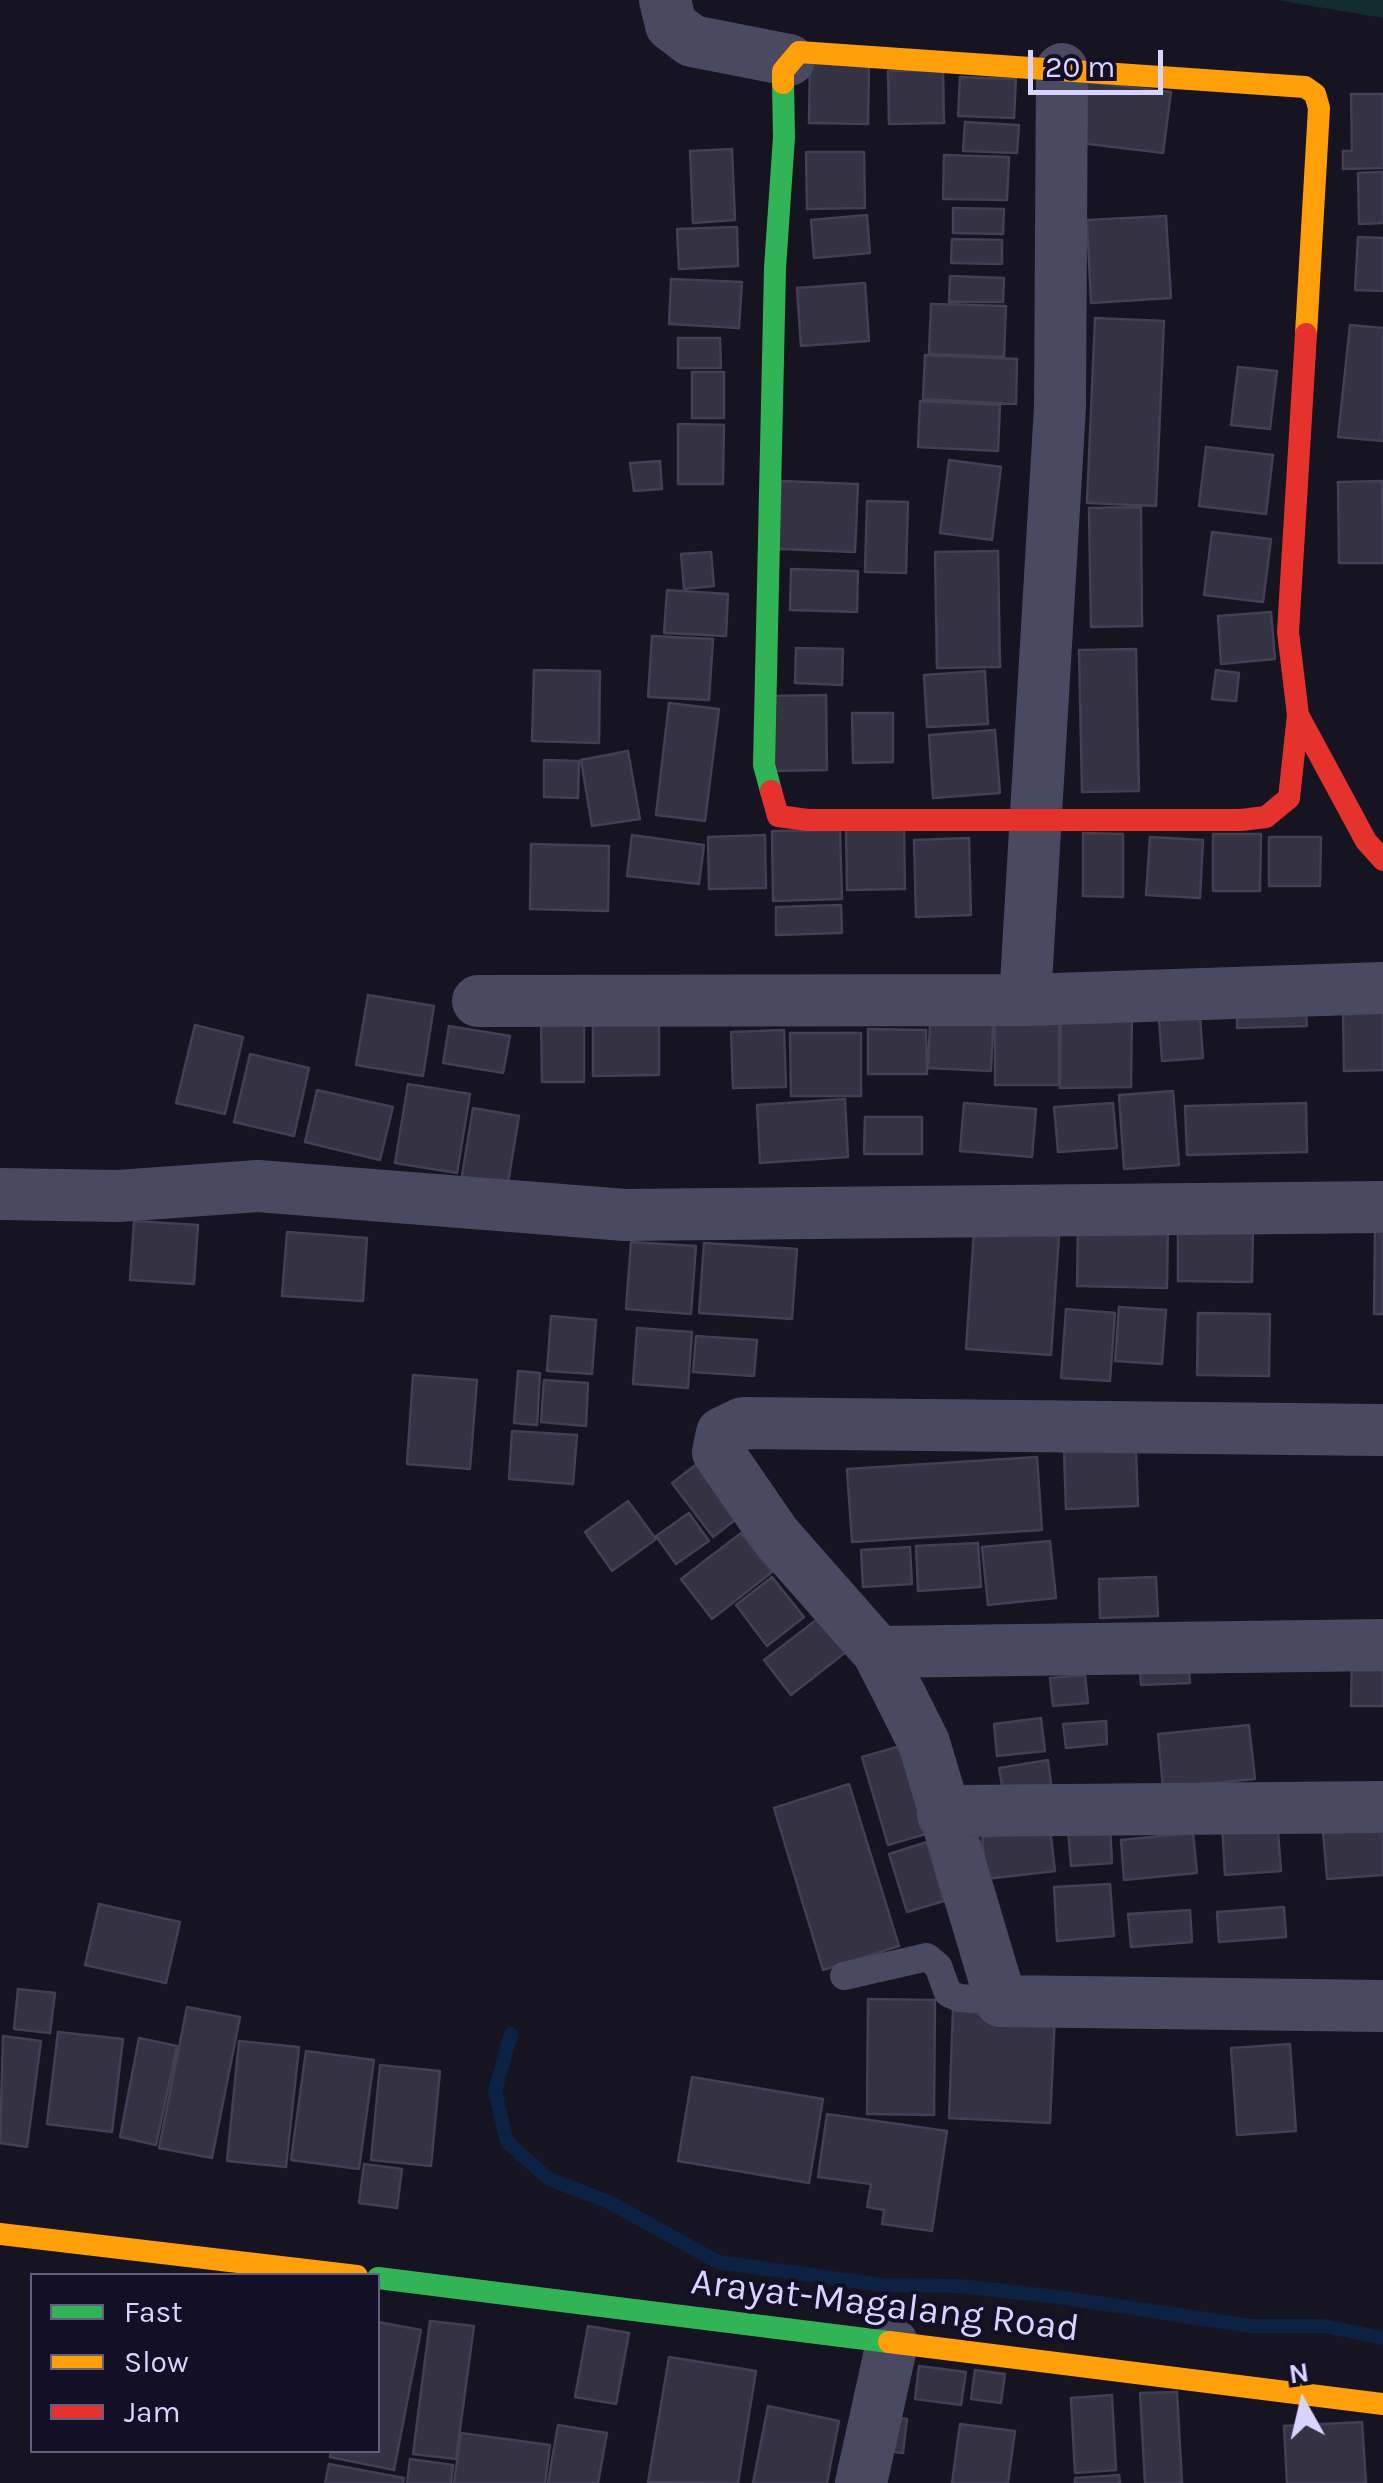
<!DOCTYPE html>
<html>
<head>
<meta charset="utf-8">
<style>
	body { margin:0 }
	#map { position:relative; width:1383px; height:2483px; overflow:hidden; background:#161421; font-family:Karla,sans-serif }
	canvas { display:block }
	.legend { position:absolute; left:30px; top:2273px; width:350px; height:180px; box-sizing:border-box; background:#130f26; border:2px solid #625e7d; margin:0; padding:12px 18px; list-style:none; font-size:30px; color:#d9d4ff }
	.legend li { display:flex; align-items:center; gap:20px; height:50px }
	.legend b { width:50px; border:2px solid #625e7d }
	.north { position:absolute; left:1253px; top:2353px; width:100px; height:100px; -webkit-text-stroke:8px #130f26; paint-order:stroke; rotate:352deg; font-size:28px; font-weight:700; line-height:40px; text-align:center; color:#d9d4ff }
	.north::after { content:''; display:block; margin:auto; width:35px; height:45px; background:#d9d4ff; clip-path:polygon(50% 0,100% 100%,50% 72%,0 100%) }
	.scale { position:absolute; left:1028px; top:50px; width:135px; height:45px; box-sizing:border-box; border:5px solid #d9d4ff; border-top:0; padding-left:12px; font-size:30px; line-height:35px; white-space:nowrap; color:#d9d4ff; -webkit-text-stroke:8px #130f26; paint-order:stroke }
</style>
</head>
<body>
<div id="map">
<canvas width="1383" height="2483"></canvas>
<ul class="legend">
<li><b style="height:12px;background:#30b455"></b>Fast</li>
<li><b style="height:12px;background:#ff9f0a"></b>Slow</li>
<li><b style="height:12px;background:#e5322d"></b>Jam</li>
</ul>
<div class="north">N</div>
<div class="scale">20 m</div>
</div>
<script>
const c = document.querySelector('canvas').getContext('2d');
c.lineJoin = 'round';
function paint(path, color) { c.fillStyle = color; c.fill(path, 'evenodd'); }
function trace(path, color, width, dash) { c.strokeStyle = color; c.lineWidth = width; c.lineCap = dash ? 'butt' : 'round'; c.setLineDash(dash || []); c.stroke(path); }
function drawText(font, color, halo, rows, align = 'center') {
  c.font = font + ' Karla,sans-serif'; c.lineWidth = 8; c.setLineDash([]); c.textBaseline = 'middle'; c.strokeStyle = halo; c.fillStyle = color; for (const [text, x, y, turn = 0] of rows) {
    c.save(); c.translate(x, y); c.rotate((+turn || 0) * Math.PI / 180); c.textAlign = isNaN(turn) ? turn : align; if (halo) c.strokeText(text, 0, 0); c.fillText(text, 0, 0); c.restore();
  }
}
paint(new Path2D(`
	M1277 0H1383V18Z`), '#132c2d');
trace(new Path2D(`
	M511 2034 495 2091 507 2142 549 2179 611 2203 718 2262 881 2285 959 2286 1058 2297 1251 2326H1324L1383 2338`), '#0d2144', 14);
const building = new Path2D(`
	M810 62 869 63 868 124 809 123Z
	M943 70 944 123 889 124 888 71Z
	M960 77 1016 79 1014 118 958 116Z
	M1079 81 1171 92 1163 153 1072 142Z
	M1351 94H1383V168L1343 169V151H1352Z
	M965 122 1019 125 1017 153 963 151Z
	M732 149 735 220 693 223 690 151Z
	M806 152H864L865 208 807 209Z
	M944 155 1009 157 1007 200 943 199Z
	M1383 172V223L1359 224 1358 173Z
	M953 208 1004 209 1003 234 953 233Z
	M867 215 870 253 814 258 811 220Z
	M1166 216 1171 298 1091 303 1087 220Z
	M737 227 738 266 679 269 677 229Z
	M1358 237 1383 238V291L1355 290Z
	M952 239 1002 240V264L951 263Z
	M950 276 1004 278 1003 302H949Z
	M671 279 742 282 739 328 669 324Z
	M865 283 869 341 801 346 797 288Z
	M931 304 1006 306 1004 357 929 354Z
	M1095 318 1164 321 1156 506 1087 503Z
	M1350 325 1383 328V441L1338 437Z
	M678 338H720L721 368H678Z
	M925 355 1017 359 1016 404 923 399Z
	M1238 367 1277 371 1270 429 1231 425Z
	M692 372H724V418H692Z
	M920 401 1000 405 998 451 918 447Z
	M678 424 724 425 723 484H678Z
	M1206 447 1273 455 1266 514 1199 506Z
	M949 460 1001 467 992 540 940 533Z
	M660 461 662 489 634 491 630 463Z
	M781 481 858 484 855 552 779 549Z
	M1382 481 1383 563H1339L1338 482Z
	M867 501 908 502 906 573 865 572Z
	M1141 507 1142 626 1091 627 1089 508Z
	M1212 532 1271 539 1263 602 1204 595Z
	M998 551 1000 667 937 668 935 552Z
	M711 552 714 586 684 589 681 554Z
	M791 569 858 571 857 612 790 610Z
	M667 590 728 594 726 636 664 633Z
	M1271 612 1275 659 1221 664 1218 616Z
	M652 636 713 639 709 700 648 697Z
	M796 648 843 649 842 685 795 683Z
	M1136 649 1139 791 1082 792 1079 650Z
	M534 670 600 671 599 743 532 741Z
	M1216 670 1239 673 1236 701 1212 699Z
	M985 671 988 724 927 727 924 675Z
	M826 695 827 770 772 771 771 696Z
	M669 703 719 709 705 821 656 815Z
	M852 713H893V762L853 763Z
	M995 730 1000 793 933 798 929 735Z
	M628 751 640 819 592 826 581 760Z
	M544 760 579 761 578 798 544 797Z
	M904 827 905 889 847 890 846 828Z
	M840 830 842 899 773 901 772 831Z
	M1083 833 1123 834V897L1083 896Z
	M1213 834H1261L1260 891H1213Z
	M632 835 704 845 699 884 627 876Z
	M765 835 766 888 709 889 708 837Z
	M1150 837 1203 840 1200 898 1146 895Z
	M1269 837H1321L1320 886H1269Z
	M969 838 971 915 916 917 914 840Z
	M531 844 609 846 608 911 530 909Z
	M841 905 842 933 776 935V907Z
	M368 995 434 1006 423 1076 356 1065Z
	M1305 998 1307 1026 1237 1028V999Z
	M1199 1003 1203 1058 1162 1061 1158 1006Z
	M1059 1006V1085H995V1007Z
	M1132 1007 1131 1087 1060 1088 1061 1008Z
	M1383 1009V1070L1344 1071 1343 1010Z
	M593 1011H659V1075L593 1076Z
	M541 1018H584V1082H542Z
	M930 1023 993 1025 991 1071 928 1068Z
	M195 1025 243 1037 225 1114 176 1103Z
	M449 1026 510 1036 503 1073 443 1063Z
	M868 1029 926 1030 927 1074H868Z
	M784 1030 786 1087 733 1088 731 1032Z
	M790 1033H861V1096H791Z
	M250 1054 309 1068 294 1136 234 1122Z
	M408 1084 470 1094 457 1173 395 1163Z
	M317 1090 393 1107 380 1160 305 1142Z
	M1173 1091 1179 1165 1124 1169 1119 1095Z
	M845 1099 848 1157 760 1163 757 1105Z
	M964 1103 1036 1109 1032 1157 960 1151Z
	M1113 1103 1117 1148 1058 1152 1054 1107Z
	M1306 1103 1307 1152 1187 1155 1185 1106Z
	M473 1108 519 1116 507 1189 461 1182Z
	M865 1117H922V1154H864Z
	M134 1221 198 1225 194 1284 130 1280Z
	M1178 1221H1253L1252 1282 1178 1281Z
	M1078 1223 1168 1224 1167 1288 1077 1286Z
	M1375 1230H1383V1314H1374Z
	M974 1231 1059 1236 1051 1355 966 1349Z
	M287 1232 367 1238 363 1301 282 1296Z
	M631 1242 696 1246 691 1314 626 1309Z
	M704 1243 797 1249 792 1319 699 1313Z
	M1119 1307 1166 1310 1162 1364 1115 1361Z
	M1066 1309 1115 1313 1110 1381 1061 1378Z
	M1198 1313 1270 1314 1269 1376 1197 1375Z
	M551 1316 596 1320 592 1374 547 1371Z
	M637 1328 692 1332 688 1388 633 1384Z
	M696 1336 757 1340 754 1376 693 1372Z
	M518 1371 540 1373 537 1425 514 1423Z
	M413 1375 477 1380 470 1469 407 1464Z
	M544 1380 588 1383 586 1426 541 1422Z
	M512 1431 577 1435 573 1484 509 1479Z
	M1136 1449 1138 1506 1066 1509 1064 1452Z
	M1037 1457 1042 1530 852 1542 847 1469Z
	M702 1460 744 1513 713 1537 672 1483Z
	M628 1501 656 1539 612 1571 585 1532Z
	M689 1513 709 1541 676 1564 656 1536Z
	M741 1533 772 1572 712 1619 681 1579Z
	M1050 1541 1056 1598 988 1605 982 1547Z
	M978 1543 981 1587 918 1591 916 1546Z
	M910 1547 912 1584 863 1587 861 1550Z
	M772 1577 804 1617 767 1646 736 1605Z
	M1156 1577 1158 1616 1100 1618 1099 1579Z
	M820 1617 846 1652 791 1695 764 1660Z
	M1352 1648H1383V1706H1351Z
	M1188 1654 1190 1683 1141 1685 1139 1657Z
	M1085 1675 1088 1703 1053 1706 1050 1678Z
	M1041 1718 1045 1751 997 1756 994 1724Z
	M1106 1721 1107 1744 1066 1748 1063 1724Z
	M1249 1725 1255 1779 1163 1788 1158 1734Z
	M904 1745 929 1833 888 1845 862 1757Z
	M1048 1760 1052 1791 1004 1798 999 1768Z
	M849 1784 899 1946 823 1970 774 1808Z
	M1383 1815V1875L1327 1879 1322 1820Z
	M1277 1818 1281 1871 1225 1875 1222 1822Z
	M1110 1826 1112 1863 1071 1866 1068 1829Z
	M1050 1829 1055 1871 986 1879 982 1837Z
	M1193 1833 1197 1873 1124 1880 1121 1840Z
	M927 1842 944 1901 907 1912 889 1854Z
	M1110 1884 1114 1936 1057 1941 1054 1887Z
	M99 1904 180 1922 166 1983 85 1965Z
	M1284 1907 1286 1937 1219 1942 1217 1912Z
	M1190 1910 1192 1942 1131 1947 1128 1914Z
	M18 1989 55 1993 50 2033 14 2029Z
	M868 1999 935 2000 934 2115 867 2114Z
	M187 2007 240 2017 212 2158 159 2148Z
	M953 2010 1055 2013 1050 2123 949 2118Z
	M58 2032 123 2039 112 2132 47 2124Z
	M3 2036 41 2041 27 2147 0 2143Z
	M139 2038 177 2046 156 2145 120 2137Z
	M239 2041 299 2047 286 2167 227 2161Z
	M1290 2044 1296 2131 1237 2135 1231 2048Z
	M306 2051 374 2060 359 2169 291 2160Z
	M380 2065 440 2071 431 2166 371 2160Z
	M692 2077 823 2099 809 2183 678 2161Z
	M827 2114 947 2131 932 2231 882 2224 884 2210 867 2207 871 2184 818 2177Z
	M364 2164 402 2169 397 2208 359 2203Z
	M430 2321 474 2326 456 2459 413 2454Z
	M378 2322 421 2330 394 2470 330 2457 332 2450H378Z
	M588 2326 629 2333 616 2404 575 2397Z
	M669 2357 756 2371 738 2483 648 2482Z
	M919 2366 966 2372 961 2405 915 2399Z
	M975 2370 1005 2374 1001 2403 971 2399Z
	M1177 2392 1182 2483H1145L1140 2393Z
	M1112 2395 1116 2470 1075 2473 1071 2398Z
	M768 2406 839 2421 827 2483H753Z
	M881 2416 907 2419 903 2453 876 2450Z
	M1362 2422 1366 2483H1287L1284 2426Z
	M960 2424 1015 2431 1008 2483H952Z
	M558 2425 607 2433 598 2483H548Z
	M461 2433 550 2445 545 2483H454Z
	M410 2459 453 2465 451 2483H407Z
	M329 2464 404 2478 403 2483H325Z
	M1119 2475 1120 2483H1075V2478Z`);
paint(building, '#343243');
trace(building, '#433f54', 2.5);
trace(new Path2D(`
	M844 1976 927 1957 938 1966 948 1993 959 1998 1001 2001`), '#4a4962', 28);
trace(new Path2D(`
	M665 0 671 25 692 41 789 60
	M1025 1000 1060 407 1062 69
	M478 1001 1025 1000 1383 988
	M0 1194 118 1196 258 1186 625 1215 1383 1207
	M1383 1430 743 1423 722 1433 718 1452 775 1535 878 1652 897 1689 924 1743 1001 2001 1383 2006
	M878 1652 1383 1645
	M943 1815 959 1811 1383 1807
	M861 2483 892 2343`), '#4a4962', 52);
trace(new Path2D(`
	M771 791 764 765 775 268 784 137 783 83
	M378 2278 889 2342`), '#30b455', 22);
trace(new Path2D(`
	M783 83V71L799 52 1305 87 1315 94 1319 108 1306 334
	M0 2234 357 2276
	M889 2342 1383 2404`), '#ff9f0a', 22);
trace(new Path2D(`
	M1306 334 1288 632 1298 715 1366 841 1383 860
	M771 791 778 816 808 820H1241L1266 817 1289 798 1298 715`), '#e5322d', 22);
drawText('38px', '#d9d4ff', '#130f26', [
	["Arayat-Magalang Road",885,2306,7]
]);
</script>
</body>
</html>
